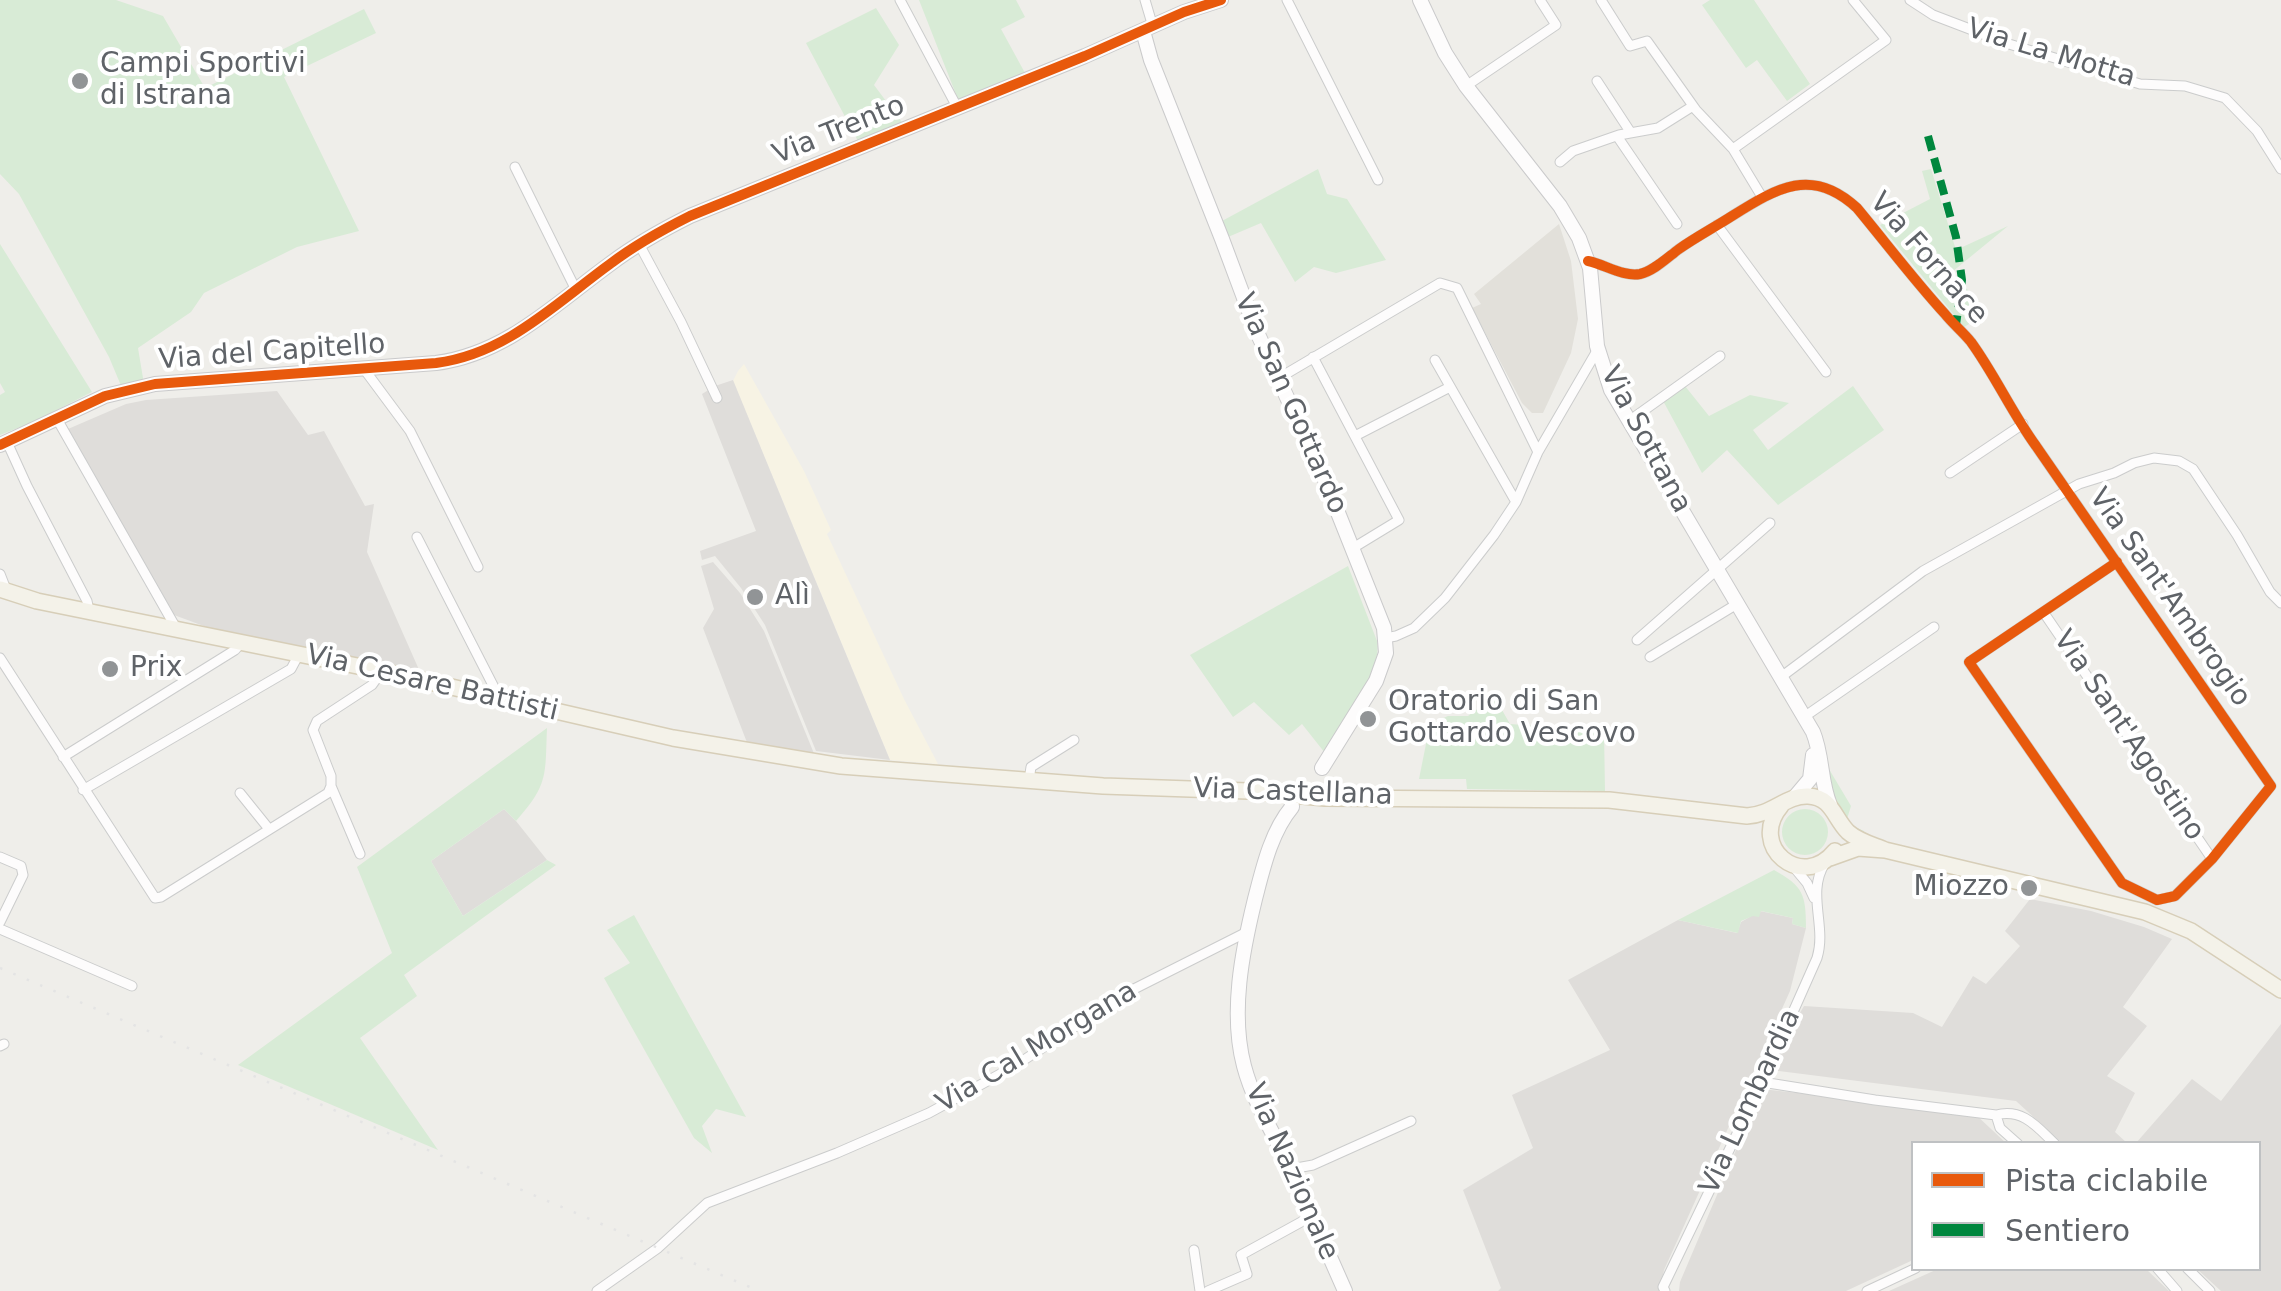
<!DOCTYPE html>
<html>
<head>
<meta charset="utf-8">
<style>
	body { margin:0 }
	#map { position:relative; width:2281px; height:1291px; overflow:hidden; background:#efeeea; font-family:"DejaVu Sans",sans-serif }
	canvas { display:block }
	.legend { position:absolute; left:1911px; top:1141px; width:350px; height:130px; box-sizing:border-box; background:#fff; border:2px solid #bfc1c3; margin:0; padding:12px 18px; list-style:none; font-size:30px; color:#5f6368 }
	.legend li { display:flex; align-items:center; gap:20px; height:50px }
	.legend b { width:50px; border:2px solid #bfc1c3 }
</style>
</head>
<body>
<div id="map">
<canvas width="2281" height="1291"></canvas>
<ul class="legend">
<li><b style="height:12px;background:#e8590c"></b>Pista ciclabile</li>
<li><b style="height:12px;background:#00873e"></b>Sentiero</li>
</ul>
</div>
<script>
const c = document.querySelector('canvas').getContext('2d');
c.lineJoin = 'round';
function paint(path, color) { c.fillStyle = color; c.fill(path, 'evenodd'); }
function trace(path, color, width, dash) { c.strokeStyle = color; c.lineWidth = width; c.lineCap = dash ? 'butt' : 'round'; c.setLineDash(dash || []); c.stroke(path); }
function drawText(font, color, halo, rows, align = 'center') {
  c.font = font + ' "DejaVu Sans",sans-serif'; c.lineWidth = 8; c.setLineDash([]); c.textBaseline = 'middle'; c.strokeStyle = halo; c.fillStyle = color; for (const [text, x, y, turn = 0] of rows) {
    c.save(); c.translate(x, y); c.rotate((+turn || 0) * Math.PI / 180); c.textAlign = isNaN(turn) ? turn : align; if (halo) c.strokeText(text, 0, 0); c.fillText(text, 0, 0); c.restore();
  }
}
paint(new Path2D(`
	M744 364 804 471 831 530 827 534 904 699 938 764 890 760 733 381 738 371Z`), '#f7f3e4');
paint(new Path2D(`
	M733 380 802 548 890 760 816 751 765 625 741 588 715 556 702 560 700 551 756 531 702 394 715 386Z
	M277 391 308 435 324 431 365 506 374 504 367 552 424 681 247 642 174 615 68 429 126 404 146 400Z
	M713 562 740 593 764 631 815 756 751 753 703 628 714 609 701 566Z
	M504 809 516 821 547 860 463 916 431 861Z
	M2030 899 2091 911 2144 927 2172 939 2123 1007 2147 1026 2107 1076 2135 1093 2115 1132 2127 1143H2062L2016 1101 1771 1070 1782 1043 1804 1006 1913 1013 1942 1027 1973 976 1986 984 2020 946 2005 931Z
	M1760 911 1793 918 1792 924 1806 928 1790 991 1664 1270 1660 1291H1498L1501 1288 1463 1190 1533 1148 1512 1095 1610 1050 1568 980 1678 920 1737 933 1741 922Z
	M2281 1024V1291H2221L2197 1269 2258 1268V1144L2136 1143 2192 1079 2221 1101Z
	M1762 1089 1974 1113 2006 1143 1914 1144 1913 1260 1846 1291H1679L1680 1282Z
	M1940 1268 2146 1269 2169 1291H1889Z`), '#dfddda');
paint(new Path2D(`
	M1559 224 1571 261 1578 319 1571 353 1543 413H1532L1522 403 1472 308 1481 304 1474 294Z`), '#e2e0da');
paint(new Path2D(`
	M0 0H116L163 16 205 88 364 9 376 33 284 77 359 231 297 247 204 293 191 312 138 348 144 384 122 388 109 357 19 194 0 174Z
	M919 0H1016L1025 17 1001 29 1025 73 959 102Z
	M1710 0H1754L1810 84 1787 101 1757 60 1746 68 1702 5Z
	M876 8 899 45 874 85 904 125 859 143 806 43Z
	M1318 169 1327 194 1347 199 1386 260 1336 273 1314 267 1295 282 1261 223 1228 237 1222 221Z
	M1931 169 1956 250 2008 226 1952 272 1988 313 1964 327 1880 225 1930 199 1922 171Z
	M0 244 92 392 33 422 0 435V395L5 392 0 383Z
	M1685 386 1709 416 1750 395 1789 403 1753 430 1768 450 1853 386 1884 430 1778 505 1727 450 1702 473 1661 397Z
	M1348 566 1377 641C1383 674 1343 724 1325 753L1302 724 1289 735 1254 702 1233 717 1190 655Z
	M1494 696 1510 724 1604 731 1605 791 1467 789 1466 779H1419L1430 724 1448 716H1468Z
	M547 728C545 775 549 784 516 821L504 809 431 861 463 916 547 860 556 865 404 975 417 996 360 1038 438 1150 238 1065 392 953 357 867Z
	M1823 759 1851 806 1847 819 1850 825 1864 831 1865 836C1840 825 1827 785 1823 759Z
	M1782 832a23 23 0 1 1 46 0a23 23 0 1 1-46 0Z
	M1774 870C1803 886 1806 894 1806 928L1792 924 1793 918 1761 911 1759 917 1753 916 1741 921 1738 933 1678 920Z
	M634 915 746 1117 716 1109 702 1126 712 1153 694 1138 604 978 630 963 607 930Z`), '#d8ebd6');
const street = new Path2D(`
	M900 0 957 107
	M1145 0 1153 27
	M1287 0 1378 180
	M1601 0 1630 46 1647 41 1696 110 1733 149 1762 197
	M1910 0 1933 15 2009 44 2140 84 2185 86 2225 98 2257 131 2281 169
	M1597 81 1631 133
	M1466 86 1556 25 1540 0
	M1617 136 1677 224
	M1733 149 1886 40 1853 0
	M1560 162 1573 151 1619 135 1658 128 1693 106
	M515 167 576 290
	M1717 225 1826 372
	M639 244 681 322 717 398
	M1588 261C1604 264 1623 277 1640 274 1654 271 1668 257 1679 249 1696 237 1715 227 1732 216 1777 188 1812 166 1857 208 1886 243 1914 280 1945 314 1953 324 1963 332 1971 342 1995 375 2012 413 2036 446 2114 559 2193 673 2271 786L2212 859 2175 896 2157 900 2122 883 1969 662 2117 562
	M1313 357 1399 520 1353 548
	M1435 360 1516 502
	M364 369 410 431 478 567
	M1279 378 1440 283 1457 288 1538 452
	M57 419 176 628
	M1629 421 1720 356
	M1355 436 1450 387
	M7 442 27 486 87 601 89 611
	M1950 473 2023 424
	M417 537 499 697
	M0 574 7 592
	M2044 613 2212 859
	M1385 638 1396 636 1414 628 1445 598 1494 535 1516 502 1538 452 1598 349
	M1637 640 1770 523
	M1650 657 1737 604
	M0 658 155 898 161 897 328 793 331 786
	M1781 677 1923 571 2079 484 2114 473 2134 463 2154 458 2179 461 2193 469 2237 535 2270 592 2281 603
	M1804 717 1934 627
	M63 757 235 650 241 643
	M1029 780 1031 767 1074 740
	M83 790 291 669 299 654
	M240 793 269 829
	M360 854 331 786V776L313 730 317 721 372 685 382 671
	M0 857 21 866 23 875 0 922
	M1792 865 1807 883 1814 898
	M0 929 132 986
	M0 1046 4 1044
	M1762 1082 1875 1100 1996 1115C2023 1108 2037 1127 2055 1144
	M1996 1115 2000 1128 2018 1144
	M1291 1169 1313 1165 1411 1121
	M1194 1250 1200 1291
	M2157 1268 2177 1291
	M2187 1268 2210 1291
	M597 1291 658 1248 707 1203 837 1153 929 1113 1013 1067 1130 991 1245 933
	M1208 1291 1247 1274 1241 1255 1312 1216
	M1665 1291 1663 1287 1762 1082 1817 958C1827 926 1806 893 1825 863
	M1867 1291 1916 1268`);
const secondary = new Path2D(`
	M1420 0 1445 53 1466 86 1560 206 1579 238 1590 268 1597 346 1611 390 1813 732C1823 756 1820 781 1830 805
	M1143 31 1151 60 1222 239 1256 330 1325 480 1384 628 1386 653 1376 681 1322 768
	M0 445 105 396 155 384 436 363C506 354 555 304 610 264 635 245 662 230 690 216L1085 56 1184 12 1221 0
	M1291 796 1292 807C1271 832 1263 868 1255 899 1242 952 1230 1013 1244 1066 1254 1104 1276 1137 1292 1171 1310 1211 1327 1251 1345 1291
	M1794 798 1810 779 1813 755`);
const primary = new Path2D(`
	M0 589 37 601 382 671 673 738 841 766 1103 786 1248 791 1325 798 1609 800 1747 816C1772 815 1786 795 1808 796 1832 797 1834 818 1848 832 1858 841 1873 845 1885 850
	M1781 806C1747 846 1802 892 1835 851
	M1830 858 1858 848 1885 850 2145 912 2191 931 2281 990`);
trace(street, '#cbcccc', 11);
trace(secondary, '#cacacb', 16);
trace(primary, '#d7ceb8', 18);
trace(street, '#fdfcfc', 9);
trace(secondary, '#fdfcfc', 14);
trace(primary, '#f4f2e9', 15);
trace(new Path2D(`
	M0 968 759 1291`), '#e4e4e4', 2.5, [2.5, 12]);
trace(new Path2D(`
	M1928 136 1956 237 1962 280 1956 325`), '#00873e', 8, [15, 8]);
trace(new Path2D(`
	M1588 261C1604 264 1623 277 1640 274 1654 271 1668 257 1679 249 1696 237 1715 227 1732 216 1777 188 1812 166 1857 208 1886 243 1914 280 1945 314 1953 324 1963 332 1971 342 1995 375 2012 413 2036 446 2114 559 2193 673 2271 786L2212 859 2175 896 2157 900 2122 883 1969 662 2117 562
	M0 445 105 396 155 384 436 363C506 354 555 304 610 264 635 245 662 230 690 216L1085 56 1184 12 1221 0`), '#e8590c', 10);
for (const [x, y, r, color] of [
	[80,81,10,"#919496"],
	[755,597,10,"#919496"],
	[110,669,10,"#919496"],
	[1368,719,10,"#919496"],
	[2029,888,10,"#919496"]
]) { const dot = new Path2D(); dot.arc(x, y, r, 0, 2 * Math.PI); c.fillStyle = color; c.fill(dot); trace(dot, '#fff', 4); }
drawText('28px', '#5f6368', '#fff', [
	["Via La Motta",2051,54,17],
	["Via Trento",839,131,-22],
	["Via Fornace",1928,259,49],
	["Via del Capitello",272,353,-4],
	["Via San Gottardo",1290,404,66],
	["Via Sottana",1645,440,62],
	["Via Sant'Ambrogio",2169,598,55],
	["Via Cesare Battisti",432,684,13],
	["Via Sant'Agostino",2128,736,56],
	["Via Castellana",1293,793,2],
	["Via Cal Morgana",1037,1048,-31],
	["Via Lombardia",1751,1102,-65],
	["Via Nazionale",1291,1172,66]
]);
drawText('28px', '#5f6368', '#fff', [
	["Campi Sportivi",100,65],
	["di Istrana",100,97],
	["Alì",775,597],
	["Prix",130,669],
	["Oratorio di San",1388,703],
	["Gottardo Vescovo",1388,735],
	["Miozzo",2009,888,"right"]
], 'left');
</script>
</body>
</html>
